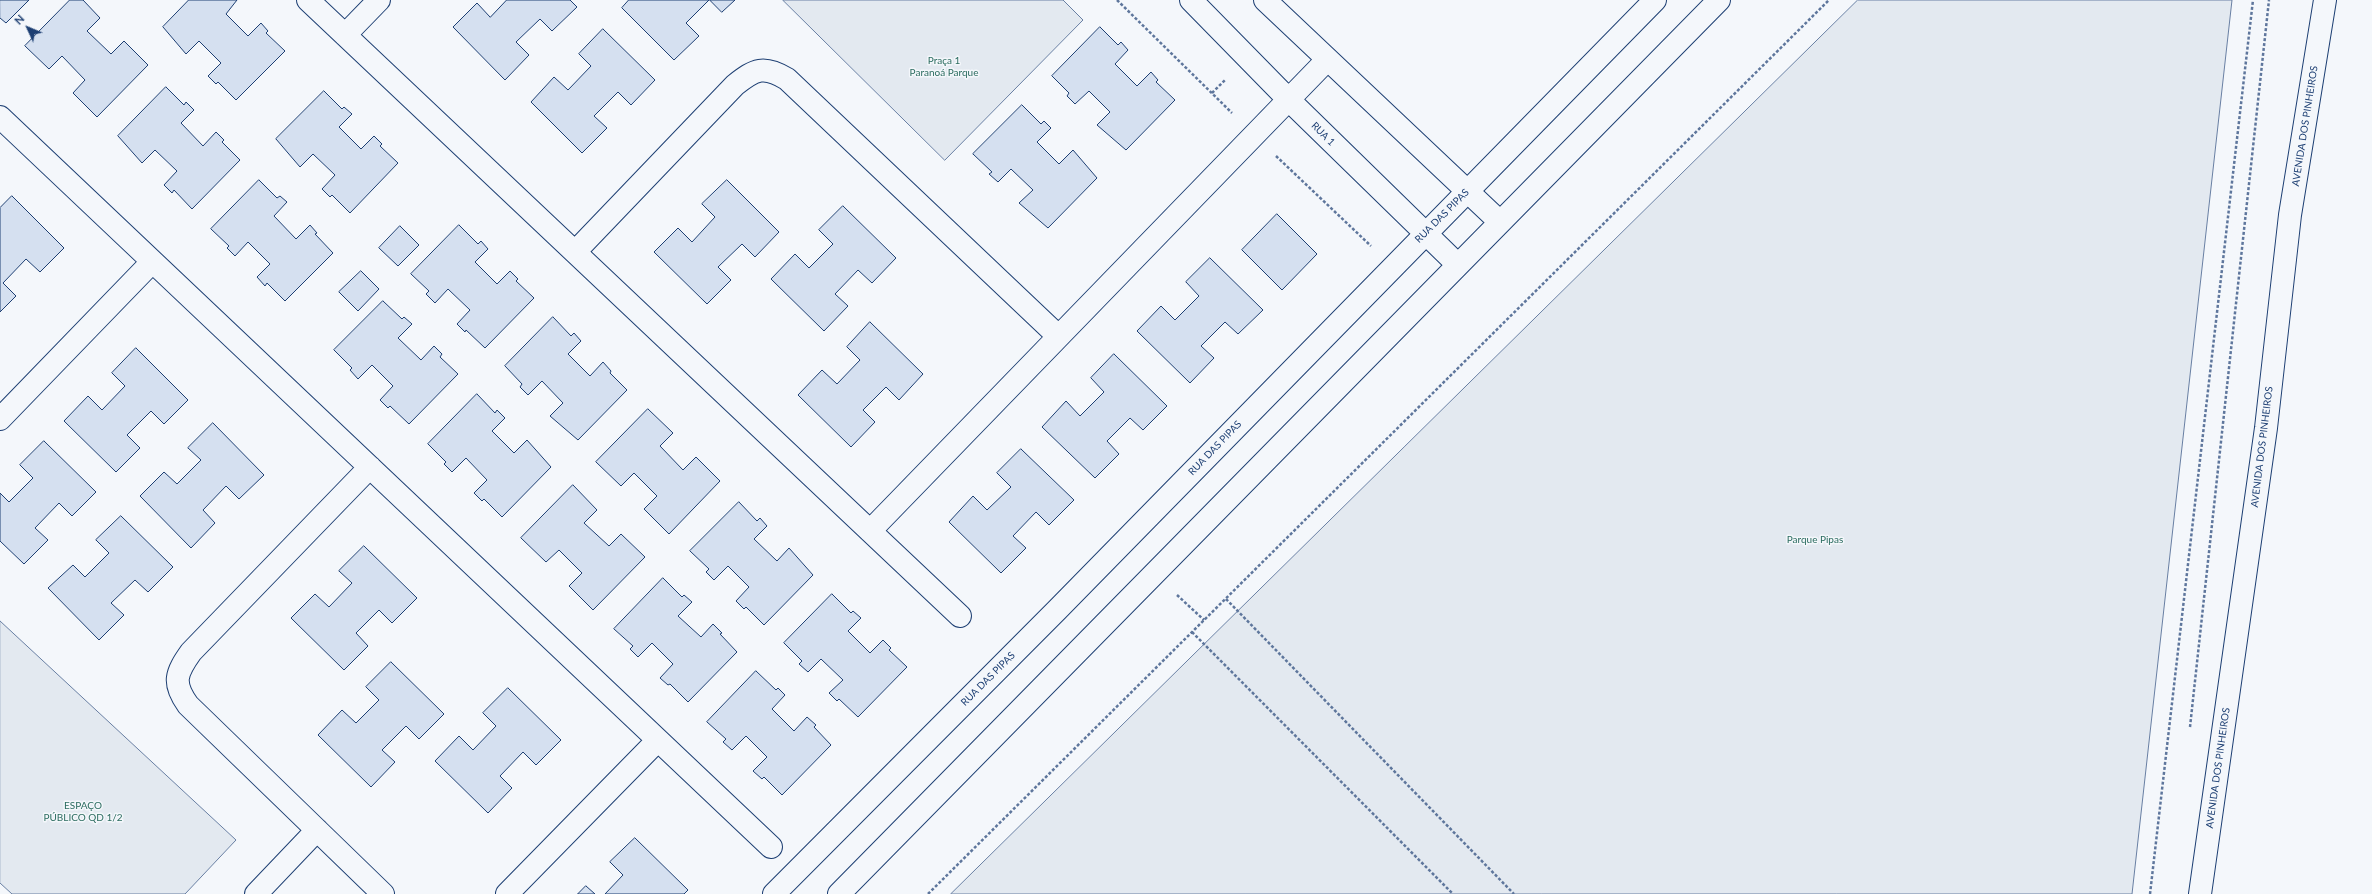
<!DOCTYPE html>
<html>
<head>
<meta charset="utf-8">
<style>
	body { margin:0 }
	#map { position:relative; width:2372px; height:894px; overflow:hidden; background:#f4f7fb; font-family:Lato,sans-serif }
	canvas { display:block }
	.north { position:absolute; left:8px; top:8px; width:40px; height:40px; -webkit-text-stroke:3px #f4f7fb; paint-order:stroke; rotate:314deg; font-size:11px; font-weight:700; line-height:16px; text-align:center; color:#1d3f73 }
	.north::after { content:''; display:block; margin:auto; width:14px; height:18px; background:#1d3f73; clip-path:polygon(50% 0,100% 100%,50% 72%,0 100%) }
</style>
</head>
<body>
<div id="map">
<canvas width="2372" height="894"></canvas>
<div class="north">N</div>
</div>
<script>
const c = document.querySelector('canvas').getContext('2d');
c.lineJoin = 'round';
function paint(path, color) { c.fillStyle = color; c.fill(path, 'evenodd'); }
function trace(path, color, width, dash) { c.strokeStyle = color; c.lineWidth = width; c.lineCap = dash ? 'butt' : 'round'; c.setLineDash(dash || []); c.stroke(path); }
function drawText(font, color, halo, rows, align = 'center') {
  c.font = font + ' Lato,sans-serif'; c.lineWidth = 3; c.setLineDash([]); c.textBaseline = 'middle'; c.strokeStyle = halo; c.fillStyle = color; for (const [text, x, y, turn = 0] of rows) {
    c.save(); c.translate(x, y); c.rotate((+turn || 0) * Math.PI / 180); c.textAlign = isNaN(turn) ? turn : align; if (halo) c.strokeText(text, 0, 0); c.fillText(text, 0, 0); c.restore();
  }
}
const green = new Path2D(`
	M783 0H1063L1083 20 945 160Z
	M1858 0H2232L2132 894H951Z
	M0 621 236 840 185 894H12L0 883Z`);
paint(green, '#e3e9f0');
trace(green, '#687fa3', 1);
const building = new Path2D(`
	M0 0H29L6 23 0 18Z
	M70 0H83L100 18 87 31 111 54 124 41 148 65 97 117 73 93 85 80 62 56 49 69 25 46Z
	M189 0H237L226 14 248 36 261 23 268 31 266 33 285 51 236 100 218 82 216 84 208 76 221 63 199 41 186 54 163 27Z
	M507 0H570L577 7 552 31 540 19 516 42 529 55 505 80 453 27 477 3 490 17Z
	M629 0H709L686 23 699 36 674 60 622 8Z
	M710 0H735L722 12Z
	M1100 27 1118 45 1121 42 1128 50 1115 64 1137 86 1151 72 1158 80 1156 82 1175 100 1126 150 1097 125 1110 112 1089 91 1075 104 1067 96 1069 93 1052 76Z
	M603 29 655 80 631 105 618 92 594 116 607 128 582 153 531 102 554 77 568 90 591 66 579 54Z
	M166 87 184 105 186 102 194 110 181 123 203 146 216 132 224 140 222 142 240 160 192 209 174 190 172 193 164 185 177 171 155 150 142 163 118 136Z
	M324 91 342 109 344 107 352 114 339 127 361 149 374 136 382 144 380 146 398 163 350 213 332 195 330 197 322 189 335 175 313 154 300 167 276 139Z
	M1022 105 1041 124 1044 121 1051 128 1037 142 1059 164 1073 150 1097 178 1048 228 1019 203 1033 190 1011 169 998 182 989 174 992 172 973 154Z
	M259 180 277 198 280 196 287 202 274 216 296 239 310 225 317 233 315 234 333 253 285 301 267 283 265 286 257 277 270 264 248 242 235 256 227 248 229 246 211 229Z
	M727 180 779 232 755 257 742 244 718 267 731 280 707 304 654 252 678 228 692 242 715 217 702 204Z
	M12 196 64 248 40 272 26 259 3 283 16 296 0 312V208Z
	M843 206 896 258 872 283 858 270 835 294 848 306 824 331 771 279 795 254 809 268 833 244 819 230Z
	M1277 214 1317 254 1282 290 1242 250Z
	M459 225 478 244 481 241 488 249 475 262 497 284 510 271 518 279 516 281 534 298 485 348 466 330 465 332 457 324 470 310 448 289 435 303 426 294 429 291 411 274Z
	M400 226 419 245 398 266 379 248Z
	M1210 258 1263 310 1238 334 1225 322 1201 346 1214 358 1190 383 1137 331 1161 306 1175 320 1199 296 1186 282Z
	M361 271 379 289 358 311 339 292Z
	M383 301 402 319 404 317 412 324 398 338 421 360 434 346 442 354 440 357 458 374 409 424 390 406 388 408 380 400 393 386 372 365 358 379 350 370 352 368 334 350Z
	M553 317 571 336 574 333 581 341 568 354 590 376 603 362 611 371 610 373 627 390 578 440 550 416 563 403 542 381 528 395 520 387 522 384 505 366Z
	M870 322 923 374 899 400 886 387 863 410 875 422 851 447 798 395 822 370 837 384 860 360 847 347Z
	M136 348 188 400 164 424 151 411 127 435 140 448 116 472 64 421 88 396 102 410 125 386 112 373Z
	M1114 354 1167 406 1143 430 1130 418 1107 441 1119 454 1095 478 1042 427 1066 401 1080 416 1104 392 1091 378Z
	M477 394 495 413 497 410 505 418 492 431 514 453 527 440 551 467 502 517 484 499 482 501 474 493 487 480 466 458 452 472 444 464 446 462 428 444Z
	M648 409 673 433 660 446 683 470 696 457 720 481 669 534 644 509 657 496 634 473 621 486 596 462Z
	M213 423 264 475 239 499 226 486 203 510 215 523 191 548 140 496 164 472 177 484 201 460 188 448Z
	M44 441 96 492 72 516 59 503 35 528 48 540 24 564 0 541V493L9 502 33 478 20 465Z
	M1021 449 1074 500 1049 525 1036 512 1013 536 1026 548 1001 573 949 522 973 496 987 510 1011 487 997 473Z
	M573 485 597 510 584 523 609 546 621 534 645 557 593 610 569 586 582 573 559 550 546 562 521 538Z
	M739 502 757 521 760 518 767 526 754 539 777 561 789 548 813 575 764 625 746 607 744 609 736 601 749 587 728 566 714 580 706 572 709 569 690 551Z
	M121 516 173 567 148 592 135 580 111 603 124 615 99 640 48 588 73 565 85 577 109 553 96 540Z
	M364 546 417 598 392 623 379 610 356 633 368 646 344 670 291 618 315 594 329 607 352 583 339 571Z
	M663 578 682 597 684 595 692 602 678 616 701 637 713 624 722 633 720 634 737 652 688 702 670 684 668 685 660 678 673 664 652 643 638 657 630 649 633 646 614 629Z
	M832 594 851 613 853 611 861 618 848 631 870 653 883 640 891 648 889 650 907 667 858 717 839 699 837 701 829 693 843 680 821 659 808 672 799 664 802 661 784 643Z
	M391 662 444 714 419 739 406 726 382 750 395 762 371 787 318 735 342 710 356 723 379 700 366 687Z
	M756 671 776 690 778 688 785 695 772 709 794 731 807 717 816 725 814 727 831 745 782 795 764 777 762 779 753 771 767 757 746 736 732 750 723 742 726 739 707 722Z
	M508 688 561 740 536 765 523 752 500 776 512 788 488 813 435 761 459 736 473 750 496 726 483 713Z
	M635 838 688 890 684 894H605L623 875 610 862Z
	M586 886 595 894H578Z`);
paint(building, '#d5e0f0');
trace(building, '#1d3f73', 1);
const street = new Path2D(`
	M308 0 960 616
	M1191 0 1289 100 1458 265
	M1265 0 1500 222
	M345 35 379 0
	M0 117 771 847
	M575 252 735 85C755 69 764 65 787 79L1058 336
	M0 419 152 262
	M370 467 191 652C176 673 172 683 188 705L383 894
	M870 531 1327 60
	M256 894 317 830
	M507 894 658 740
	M774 894 1058 609 1655 0
	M839 894 1719 0`);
const secondary = new Path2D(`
	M2200 894 2266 428 2290 215 2325 0`);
trace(street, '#1d3f73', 24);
trace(secondary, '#1d3f73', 24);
trace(new Path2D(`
	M1117 0 1232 113
	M1212 93 1226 79
	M1276 156 1371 246
	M1177 595 1204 620
	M1226 599 1514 894
	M1192 632 1453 894
	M2190 727 2269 0
	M928 894 1829 0
	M2150 894 2253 0`), '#5e769c', 2.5, [3, 2]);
trace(street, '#f4f7fb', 22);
trace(secondary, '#f4f7fb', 22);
drawText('10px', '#2c6c60', '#f4f7fb', [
	["Praça 1",944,61],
	["Paranoá Parque",944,73],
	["Parque Pipas",1815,540],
	["ESPAÇO",83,806],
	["PÚBLICO QD 1/2",83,818]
]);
drawText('10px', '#1d3f73', '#f4f7fb', [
	["AVENIDA DOS PINHEIROS",2305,126,-81],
	["RUA 1",1323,134,45],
	["RUA DAS PIPAS",1442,216,-45],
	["AVENIDA DOS PINHEIROS",2262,447,-83],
	["RUA DAS PIPAS",1215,448,-46],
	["RUA DAS PIPAS",988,679,-45],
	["AVENIDA DOS PINHEIROS",2218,768,-82]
]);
</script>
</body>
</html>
